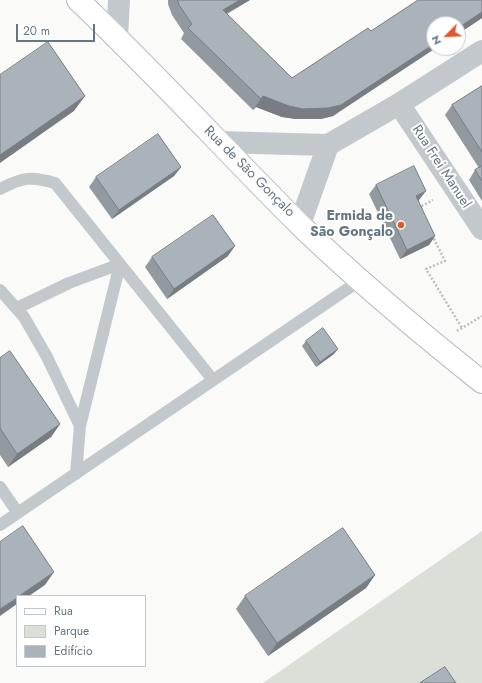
<!DOCTYPE html>
<html>
<head>
<meta charset="utf-8">
<style>
	body { margin:0 }
	#map { position:relative; width:482px; height:683px; overflow:hidden; background:#fafaf8; font-family:Jost,sans-serif }
	canvas { display:block }
	.legend { position:absolute; left:16px; top:595px; width:130px; height:72px; box-sizing:border-box; background:#fff; border:1px solid #c1c8cd; margin:0; padding:5px 7px; list-style:none; font-size:12px; color:#657683 }
	.legend li { display:flex; align-items:center; gap:8px; height:20px }
	.legend b { width:20px; border:1px solid #c1c8cd }
	.north { position:absolute; left:426px; top:16px; width:40px; height:40px; box-sizing:border-box; background:#fff; border:1px solid #c1c8cd; border-radius:50%; rotate:246deg; font-size:11px; font-weight:700; line-height:16px; text-align:center; color:#657683 }
	.north::after { content:''; display:block; margin:auto; width:14px; height:18px; background:#e4572e; clip-path:polygon(50% 0,100% 100%,50% 72%,0 100%) }
	.scale { position:absolute; left:16px; top:24px; width:79px; height:18px; box-sizing:border-box; border:2px solid #657683; border-top:0; padding-left:5px; font-size:12px; line-height:14px; white-space:nowrap; color:#657683; -webkit-text-stroke:3px #fff; paint-order:stroke }
</style>
</head>
<body>
<div id="map">
<canvas width="482" height="683"></canvas>
<ul class="legend">
<li><b style="height:5px;background:#fff"></b>Rua</li>
<li><b style="height:11px;background:#dadfd7"></b>Parque</li>
<li><b style="height:11px;background:#aab3b9"></b>Edifício</li>
</ul>
<div class="north">N</div>
<div class="scale">20 m</div>
</div>
<script>
const c = document.querySelector('canvas').getContext('2d');
c.lineJoin = 'round';
function paint(path, color) { c.fillStyle = color; c.fill(path, 'evenodd'); }
function trace(path, color, width, dash) { c.strokeStyle = color; c.lineWidth = width; c.lineCap = dash ? 'butt' : 'round'; c.setLineDash(dash || []); c.stroke(path); }
function drawText(font, color, halo, rows, align = 'center') {
  c.font = font + ' Jost,sans-serif'; c.lineWidth = 4; c.setLineDash([]); c.textBaseline = 'middle'; c.strokeStyle = halo; c.fillStyle = color; for (const [text, x, y, turn = 0] of rows) {
    c.save(); c.translate(x, y); c.rotate((+turn || 0) * Math.PI / 180); c.textAlign = isNaN(turn) ? turn : align; if (halo) c.strokeText(text, 0, 0); c.fillText(text, 0, 0); c.restore();
  }
}
paint(new Path2D(`
	M482 531V683H263Z`), '#dadfd7');
const secondary = new Path2D(`
	M78 0C154 72 225 150 299 224 357 280 419 332 482 382`);
trace(secondary, '#b3babf', 24);
trace(new Path2D(`
	M418 208 433 200
	M432 235 445 261 426 269 462 328
	M457 331 482 316`), '#bbbfc2', 2.5, [2, 2]);
trace(new Path2D(`
	M0 189C23 177 31 176 55 183L213 380
	M0 290 24 317 47 357 80 426 76 474
	M17 308 69 283 120 264 80 426
	M0 487 18 513
	M0 525 359 281`), '#c3c8cc', 12);
trace(new Path2D(`
	M117 37 119 0
	M399 104 482 229
	M218 142 328 145 399 104 482 51
	M300 224 328 145`), '#c3c8cc', 22);
trace(secondary, '#fff', 22);
paint(new Path2D(`
	M168 0H250L227 14 292 78 371 31 482 0V18L458 34V24L333 116 321 119H296L282 117 256 107 253 110 181 39 184 33 172 15 168 4Z
	M482 86V201L469 180 475 170 479 168 445 115 452 105Z
	M181 167 174 176 112 219 89 187 96 177Z
	M376 185 419 200 418 201 435 236 429 245 400 259 369 194Z
	M228 256 167 299 145 267 152 257Z
	M306 341 334 354 316 367 302 346Z
	M0 358 60 424 51 437 8 467 0 455Z
	M375 575 366 588 268 656 236 609 245 596Z`), '#929a9f');
paint(new Path2D(`
	M240 0H250L215 20 223 10Z
	M482 12V18L458 34V28Z
	M434 44V48H436L333 116 321 119H296L282 117 256 107 253 110 263 96Z
	M85 96 74 111 0 163V155Z
	M181 167 174 176 112 219 119 210Z
	M426 191 419 200 409 205 416 196Z
	M435 236 429 245 400 259 407 250Z
	M235 246 228 256 167 299 174 289Z
	M338 349 334 354 316 367 320 362Z
	M60 424 51 437 8 467 17 454Z
	M54 572 45 585 29 596H19Z
	M375 575 366 588 268 656 277 643Z
	M17 598V604L0 616V609Z`), '#777d82');
const building = new Path2D(`
	M178 0H240L223 10 292 78 368 28 371 31 418 0H482V12L458 28V24H434V44L341 105 328 108 303 109 289 106 263 96 261 99 188 28 192 24 179 5Z
	M48 42 85 96 0 155V75Z
	M482 86V152L452 105Z
	M158 134 181 167 119 210 96 177Z
	M414 166 426 191 416 196 435 236 407 250 376 185Z
	M482 166V181L475 170Z
	M213 215 235 246 174 289 152 257Z
	M323 328 338 349 320 362 306 341Z
	M10 351 60 424 17 454 0 428V358Z
	M23 526 54 572 19 596H17V598L0 609V542Z
	M343 528 375 575 277 643 245 596Z
	M445 667 456 683H420Z`);
paint(building, '#aab3b9');
trace(building, '#777d82', 1);
for (const [x, y, r, color] of [
	[401,225,4,"#e4572e"]
]) { const dot = new Path2D(); dot.arc(x, y, r, 0, 2 * Math.PI); c.fillStyle = color; c.fill(dot); trace(dot, '#fff', 1.5); }
drawText('14px', '#657683', '#fff', [
	["Rua Frei Manuel",441,167,57],
	["Rua de São Gonçalo",249,172,45]
]);
drawText('bold 14px', '#657683', '#fff', [
	["Ermida de",393,217],
	["São Gonçalo",393,233]
], 'right');
</script>
</body>
</html>
